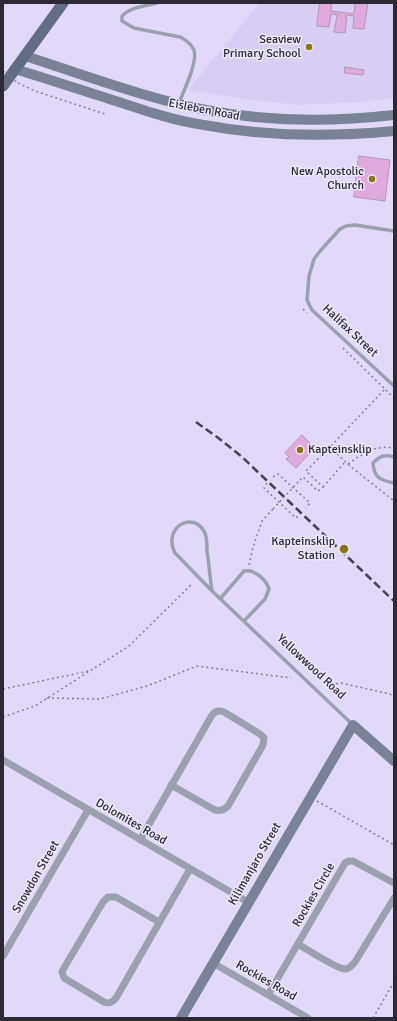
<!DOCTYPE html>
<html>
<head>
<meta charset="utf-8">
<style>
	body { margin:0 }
	#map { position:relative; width:397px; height:1021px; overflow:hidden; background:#e2d9f9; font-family:Signika,sans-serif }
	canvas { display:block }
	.frame { position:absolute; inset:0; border:4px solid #2c2834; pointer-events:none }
</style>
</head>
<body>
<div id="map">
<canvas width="397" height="1021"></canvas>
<div class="frame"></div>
</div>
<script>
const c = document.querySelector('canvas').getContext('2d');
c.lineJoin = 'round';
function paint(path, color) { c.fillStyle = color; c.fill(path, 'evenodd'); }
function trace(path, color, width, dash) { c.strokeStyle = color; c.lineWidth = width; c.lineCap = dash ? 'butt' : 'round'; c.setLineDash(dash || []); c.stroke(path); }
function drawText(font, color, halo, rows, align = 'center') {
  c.font = font + ' Signika,sans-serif'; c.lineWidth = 3; c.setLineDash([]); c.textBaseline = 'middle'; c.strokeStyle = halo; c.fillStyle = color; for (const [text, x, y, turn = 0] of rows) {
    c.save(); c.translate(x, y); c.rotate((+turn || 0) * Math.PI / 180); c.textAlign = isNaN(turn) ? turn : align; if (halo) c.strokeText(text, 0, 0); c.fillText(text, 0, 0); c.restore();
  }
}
paint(new Path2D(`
	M260 3H394V98L360 102 298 105 244 99 188 90Z`), '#d8cdf3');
const building = new Path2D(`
	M320 3H332L331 11 354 14 355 3H368L364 29 353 28 354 16 346 15 345 17H347L345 33 334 32 337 16 339 15 331 14 329 27 317 26Z
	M345 67 364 70 363 75 345 73Z
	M359 156 390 160 385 201 354 197Z
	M302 435 315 448 296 468 286 459 289 457 285 453Z`);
paint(building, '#e1aadc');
trace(building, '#b197af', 1);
trace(new Path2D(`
	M18 83 35 91 105 114
	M303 309 307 313
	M343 348 394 398
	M330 447 350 466 394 501
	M348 464C364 453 374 445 394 448
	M273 477 278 474 310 503 306 508
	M300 480 303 477 318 491 323 487 306 471 330 447 385 389
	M267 483 264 488 296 518 300 514
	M323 487 345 462
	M249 565 253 547 262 521 273 509
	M326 685 341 683 390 694 394 697
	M3 689 89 671
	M47 698 100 699 147 686 197 666 291 678
	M3 717 35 706 129 646 192 584
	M317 801 394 845
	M373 1018 394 982`), '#857f94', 1.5, [2, 3]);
trace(new Path2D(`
	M157 3C145 6 131 7 122 16V21L134 28 180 37C186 40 191 43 194 50 198 62 184 90 179 103
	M394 231 355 225 346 226 340 229 321 250 314 259 309 276 307 300 312 310 394 386
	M394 457C385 454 380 456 373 463 374 478 380 480 394 483
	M212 591C210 578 209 564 207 551 207 545 207 538 205 533 193 509 162 528 175 553L212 591 352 724
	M220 599 244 571C254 569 266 579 269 589L265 599 244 621`), '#9aa0ad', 3.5);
trace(new Path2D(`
	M3 760 248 902
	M140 840 212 715C215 711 219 710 224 712L260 734 264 738 263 745 228 806C224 810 219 812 213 809L171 785
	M159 922 116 897H108L103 902 64 968 62 972 64 978 104 1002C109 1004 112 1003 116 998L190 869
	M298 944C306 949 338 969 345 969 350 969 352 965 355 962L394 898
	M3 956 88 810
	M213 963 308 1018
	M268 995 345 863 349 861H353L394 883`), '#9aa0ad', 7);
trace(new Path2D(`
	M25 56C85 75 145 98 206 110 268 122 331 122 394 115
	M15 69C51 80 87 92 122 103 149 112 176 121 204 125 267 137 330 137 394 131
	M181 1018 353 725 394 761`), '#7a8295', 10);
trace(new Path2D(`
	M3 86 63 3`), '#626c83', 11);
trace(new Path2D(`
	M196 422 217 437 241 456 394 601`), '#484352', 2.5, [8, 4]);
trace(new Path2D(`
	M3 71 18 83
	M273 509 300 480`), '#857f94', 1.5, [2, 3]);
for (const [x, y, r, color] of [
	[309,47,4,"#8a7417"],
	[372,179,4,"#8a7417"],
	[300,450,4,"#8a7417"],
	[344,549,5,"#8a7417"]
]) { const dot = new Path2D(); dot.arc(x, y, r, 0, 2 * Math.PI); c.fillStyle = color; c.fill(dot); trace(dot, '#ede8fc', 1.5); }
drawText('12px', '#2c2834', '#ede8fc', [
	["Seaview",301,40],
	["Primary School",301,54],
	["New Apostolic",364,172],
	["Church",364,186],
	["Kapteinsklip",308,450,"left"],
	["Kapteinsklip",335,542],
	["Station",335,556]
], 'right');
drawText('12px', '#2c2834', '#ede8fc', [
	["Eisleben Road",204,110,11],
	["Halifax Street",350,331,43],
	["Yellowwood Road",311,667,43],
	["Dolomites Road",131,822,30],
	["Kilimanjaro Street",255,864,-60],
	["Snowdon Street",36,877,-60],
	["Rockies Circle",314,895,-60],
	["Rockies Road",266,981,30]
]);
</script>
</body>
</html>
